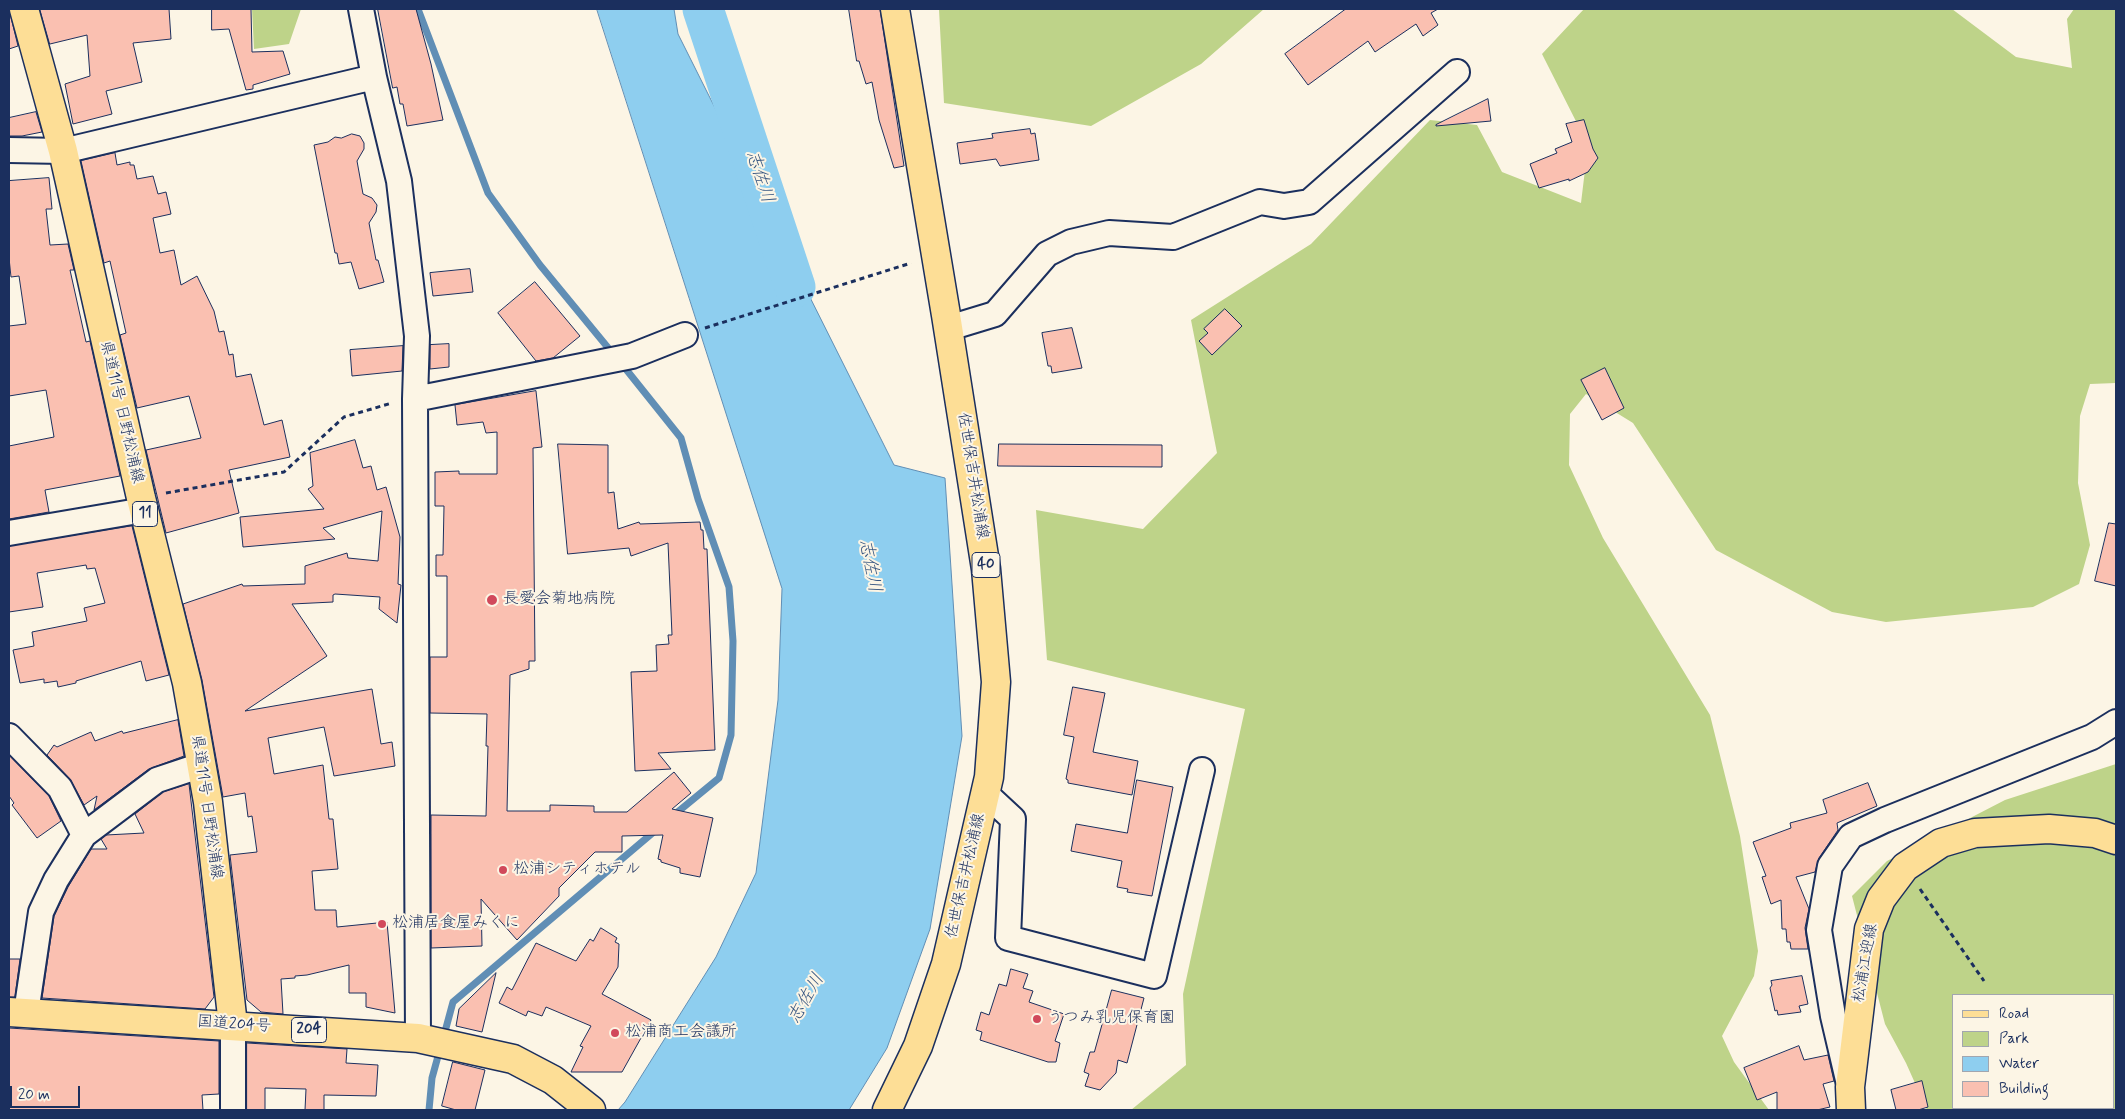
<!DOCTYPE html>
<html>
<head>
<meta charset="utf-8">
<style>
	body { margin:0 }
	#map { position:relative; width:2125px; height:1119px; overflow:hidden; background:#fcf5e5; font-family:Mynerve,sans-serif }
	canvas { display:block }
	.frame { position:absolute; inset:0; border:10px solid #1b2f5e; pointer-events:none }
	.legend { position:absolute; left:1952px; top:994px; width:162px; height:115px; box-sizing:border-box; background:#fcf5e5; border:1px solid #a2a6af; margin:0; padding:6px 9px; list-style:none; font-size:15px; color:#1b2f5e }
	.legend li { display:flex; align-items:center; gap:10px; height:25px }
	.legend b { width:25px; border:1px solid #a2a6af }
	.scale { position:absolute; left:10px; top:1086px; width:70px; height:22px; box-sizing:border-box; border:2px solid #1b2f5e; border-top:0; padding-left:6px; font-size:15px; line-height:18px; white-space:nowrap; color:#1b2f5e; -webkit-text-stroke:4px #fcf5e5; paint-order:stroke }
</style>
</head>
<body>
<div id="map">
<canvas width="2125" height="1119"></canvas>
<div class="frame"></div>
<ul class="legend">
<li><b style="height:6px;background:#fdde96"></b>Road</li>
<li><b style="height:14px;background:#bed389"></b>Park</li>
<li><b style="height:14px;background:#8eceef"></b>Water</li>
<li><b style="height:14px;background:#fac0b1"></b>Building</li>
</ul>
<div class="scale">20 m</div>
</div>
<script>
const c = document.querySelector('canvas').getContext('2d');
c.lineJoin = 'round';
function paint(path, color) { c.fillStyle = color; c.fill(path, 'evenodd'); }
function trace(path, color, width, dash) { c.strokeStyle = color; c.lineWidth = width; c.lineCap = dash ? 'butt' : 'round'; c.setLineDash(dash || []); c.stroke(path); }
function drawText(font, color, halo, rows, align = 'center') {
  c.font = font + ' Mynerve,"Klee One",sans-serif'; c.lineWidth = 4; c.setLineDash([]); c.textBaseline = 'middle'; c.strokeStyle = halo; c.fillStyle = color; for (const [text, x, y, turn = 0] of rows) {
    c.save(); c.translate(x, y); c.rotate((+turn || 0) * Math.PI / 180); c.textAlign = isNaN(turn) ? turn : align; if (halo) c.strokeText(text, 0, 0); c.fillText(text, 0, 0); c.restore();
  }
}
paint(new Path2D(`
	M252 9H301L289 44 254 49Z
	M939 9H1264L1201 64 1091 126 944 103Z
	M1584 9H1952L2016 57 2072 68 2067 19 2074 9H2116V383L2090 384 2080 416 2078 483 2090 545 2079 584 2033 607 1886 622 1832 612 1716 550 1633 423 1586 394 1570 414 1569 465 1603 538 1710 715 1740 836 1758 951 1754 976 1722 1036 1734 1062 1769 1110H1131L1186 1065 1183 994 1245 709 1047 660 1036 510 1143 529 1217 453 1191 320 1311 244 1430 120 1477 125 1502 172 1581 203 1588 145 1542 54Z
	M2116 764V1110H1927L1906 1063 1885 1024 1852 896 1887 861 2005 800ZM1954 995H2114V1108H1954Z`), '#bed389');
const water = new Path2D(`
	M597 9H674L678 34 894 465 945 478 962 736 930 929 887 1048 849 1110H618L625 1102 716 957 756 873 778 700 782 589Z`);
paint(water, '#8eceef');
trace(water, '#608eb5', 1);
trace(new Path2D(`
	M418 9 488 193 540 265 614 355
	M621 363 681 438 698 499 729 587 733 641 731 735 719 778 674 815
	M443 1039 453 1002 656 830
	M429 1110 432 1078 440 1049`), '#608eb5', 7);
trace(new Path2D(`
	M703 9 795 287`), '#8eceef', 41);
const building = new Path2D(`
	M9 9 18 46 9 49Z
	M40 9H169L171 39 133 43 142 82 106 91 112 114 73 124 65 84 90 76 87 35 50 44Z
	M212 9H251L252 52 283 51 290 74 253 85V89L246 90 229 29 212 30Z
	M378 9H416L431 64 443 120 407 126 403 104H400L397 87 393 88Z
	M849 9H880L904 166 894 168 879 120 872 82 866 84 859 61H857Z
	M1346 9H1438L1431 13 1438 25 1423 36 1416 24 1375 52 1368 41 1308 85 1285 54Z
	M1488 99 1491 121 1436 126V125Z
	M36 112 42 132 22 136H9V118Z
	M1584 120 1593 149 1598 158 1588 172 1569 181V179L1539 188 1530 164 1557 153 1555 149 1572 142 1566 124Z
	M1030 129 1031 134 1035 133 1039 160 1000 166 996 159 960 164 957 143 993 138 992 134Z
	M352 134 360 136 364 143V149L357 161 363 194 372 198 377 205 376 212 369 223 376 260H378L384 282 359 289 351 262 339 264 337 253H335L314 145 328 142 335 137 341 138Z
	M115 153 117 165 130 162V165H134L137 179 153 176 158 194 166 192 171 214 153 218 160 253 174 250 181 285 197 276 214 311 219 332 224 331 229 355 233 354 236 377 251 374 264 425 282 420 290 457 229 470 239 513 166 533 146 450 201 438 189 396 137 408 120 335 126 333 110 261 104 263 81 161Z
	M49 178 52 209H46L50 245 68 244 74 270H70L86 342 90 341 120 476 45 490 49 512 9 519V446L54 437 46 390 9 396V326L26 324 19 276 11 277 9 258V181Z
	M470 269 473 292 433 296 430 273Z
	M535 282 580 336 553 358 536 361 498 313Z
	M1225 309 1242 326 1212 355 1199 341 1208 333 1204 329Z
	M1072 328 1082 368 1052 373 1051 366H1048L1042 333Z
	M449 344V367L430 369V345Z
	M403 346 402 371 352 376 350 350Z
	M1605 368 1624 408 1602 420 1581 380Z
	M536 391 542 447 533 448 535 661H529V669L510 675 507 811H550V805L594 806V812H627L674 772 691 793 672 809 713 818 700 877 680 873V868L661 862V860L658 859 663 835 622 836V852H595L559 888V896L517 940 481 899 482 946 431 948V815L486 816 488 746H486L487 714 430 713V657H447V576H436V555H443L444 506H435V472L459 471V474H497V432L486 433 483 422 457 425 455 405Z
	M355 440 363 468 371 466 377 490 386 487 400 537 398 584 401 585 397 623 379 609 380 597 335 594 333 595V602L292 604 327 656 245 711 372 689 381 744 392 742 395 766 334 776 324 727 268 738 274 774 323 765 329 819H333L338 869 312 871 315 910H336L337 927 387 922 395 1013 366 1007V993H349V965L307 975 295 976V978L281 979 283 1014 261 1012 247 1000 230 855 257 852 252 816 248 817 245 793 223 797 202 680 183 604 242 584 243 586 305 584V566L347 553 348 558 378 561 382 511 323 528 335 539 243 547 240 517 324 509 308 489 313 486 310 453Z
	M558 444 608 445V493L614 492 618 529 639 522 640 524 700 522 701 530H703L704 549H707L715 750 658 753 671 769 635 771 631 672 657 671 656 645 669 644 668 635H672L668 543 631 556 629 548 568 554Z
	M999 444 1162 445V467L998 466Z
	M2109 523 2116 524V586L2095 581Z
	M132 526 169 675 146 681 141 661 76 681V683L58 687 57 681 44 683V679L20 683 13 650 34 646 32 632 87 621 84 608 105 603 95 568 87 569 86 565 37 573 43 607 9 612V546Z
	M1073 687 1105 693 1093 752 1138 761 1132 795 1068 783V780L1066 779 1074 737 1064 735Z
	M178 720 184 756 149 769 94 810 97 796 84 805 70 779 47 755 54 745 57 747 91 732 95 741 122 731 123 733Z
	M9 755 49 796 61 821 37 838 12 805 14 803 9 796Z
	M1137 780 1173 787 1152 896 1127 892 1128 889 1117 887 1122 861 1071 851 1076 824 1127 833Z
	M1868 783 1877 806 1837 823 1838 830 1819 858 1815 872 1796 877 1809 909 1805 928 1808 949H1791L1790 942H1787L1786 929H1782L1781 900 1771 904 1762 877 1766 876 1753 842 1791 828 1790 823 1827 813 1823 800Z
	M189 784 214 997 205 1009 42 998 54 916 68 887 91 849H107L101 839 106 835 144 833 135 814 163 792Z
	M601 928 617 938 615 942 619 944 618 967 602 994 651 1020 622 1072H571L583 1047 580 1046 591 1026 546 1007 542 1016 528 1011 526 1016 499 1003 507 987 512 990 536 943 576 961 590 939 593 941Z
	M9 959H20L15 997H9Z
	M1011 969 1028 974 1023 988 1033 991 1029 1002 1064 1014 1055 1041 1060 1043 1056 1062H1048L980 1040 982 1032 976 1030 981 1012 989 1015 999 984 1006 986Z
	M496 973 482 1032 456 1026 459 1009Z
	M1802 976 1808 1004 1799 1006 1801 1012 1778 1015 1777 1010 1775 1011 1770 988 1772 985 1771 981Z
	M1112 990 1144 998 1127 1063 1118 1060 1116 1073 1100 1090 1085 1086 1089 1074 1084 1072 1090 1052H1094Z
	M9 1028 219 1041V1094L202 1095 203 1110H9Z
	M247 1043 347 1049 346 1063 378 1065 376 1096 324 1095V1110H305L306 1089 265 1088V1110H247Z
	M1799 1046 1804 1060 1828 1055 1834 1081 1823 1084 1830 1107 1817 1110H1777V1092L1757 1100 1744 1068Z
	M453 1062 485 1070 475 1110H456L442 1106Z
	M1922 1081 1928 1107 1918 1110H1896L1891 1090Z`);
paint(building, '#fac0b1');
trace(building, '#1b2f5e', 1);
const minor = new Path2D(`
	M374 77 399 181 417 336 415 399 418 1038
	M9 150 63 151 374 77 361 9
	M949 328 995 314 1047 254 1071 242 1109 233 1173 237 1260 202 1284 206 1309 202 1457 72
	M415 399 632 356 685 335
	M9 533 144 510
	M9 736 60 788 84 835 157 780 202 765
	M985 793 1013 819 1008 938 1154 976 1202 770
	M26 1013 41 912 56 880 84 835
	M1848 1080 1833 1016 1819 930 1830 866 1851 836 1885 820 2092 737 2116 722
	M233 1110V1025`);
const major = new Path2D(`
	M24 9 63 151 141 498 187 683 208 802 233 1025
	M887 1110 918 1046 946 964 989 777 996 682 986 569 946 315 895 9
	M1851 1110 1850 1087 1869 929 1881 899 1905 867 1941 843 1975 833 2049 829 2095 833 2116 840`);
const highway = new Path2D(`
	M9 1012 418 1038 513 1059 553 1080 591 1110`);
trace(minor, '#1b2f5e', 28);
trace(major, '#1b2f5e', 31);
trace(highway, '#1b2f5e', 31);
trace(new Path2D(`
	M705 328 911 263
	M166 493 284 472 344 417 392 403
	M1920 889 1984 981`), '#1b2f5e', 3, [5, 4]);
trace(minor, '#fcf5e5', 24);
trace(major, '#fdde96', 28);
trace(highway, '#fdde96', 28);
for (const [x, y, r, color] of [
	[492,600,6,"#d1495b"],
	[503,870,5,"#d1495b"],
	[382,924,5,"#d1495b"],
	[1037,1019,5,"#d1495b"],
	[615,1033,5,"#d1495b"]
]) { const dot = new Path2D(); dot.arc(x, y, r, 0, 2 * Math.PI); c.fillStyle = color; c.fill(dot); trace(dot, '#fcf5e5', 2); }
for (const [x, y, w] of [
	[145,514,25],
	[986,565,28],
	[309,1030,35]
]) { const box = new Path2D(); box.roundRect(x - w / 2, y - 12.5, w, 25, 4); c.fillStyle = '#fcf5e5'; c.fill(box); trace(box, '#1b2f5e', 1); }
drawText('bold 15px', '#1b2f5e', null, [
	["11",145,514],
	["40",986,565],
	["204",309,1030]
]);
drawText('16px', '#1b2f5e', '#fcf5e5', [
	["県道11号 日野松浦線",121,412,77],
	["佐世保吉井松浦線",972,476,81],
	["県道11号 日野松浦線",206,807,82],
	["佐世保吉井松浦線",966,876,-77],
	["松浦江迎線",1866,963,-80],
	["国道204号",234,1025,4]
]);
drawText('16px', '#1b2f5e', '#fcf5e5', [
	["長愛会菊地病院",503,600],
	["松浦シティホテル",513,870],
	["松浦居食屋みくに",392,924],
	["うつみ乳児保育園",1047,1019],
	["松浦商工会議所",625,1033]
], 'left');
drawText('italic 18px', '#385782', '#fcf5e5', [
	["志佐川",759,177,72],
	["志佐川",869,566,79],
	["志佐川",807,999,-60]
]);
</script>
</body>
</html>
